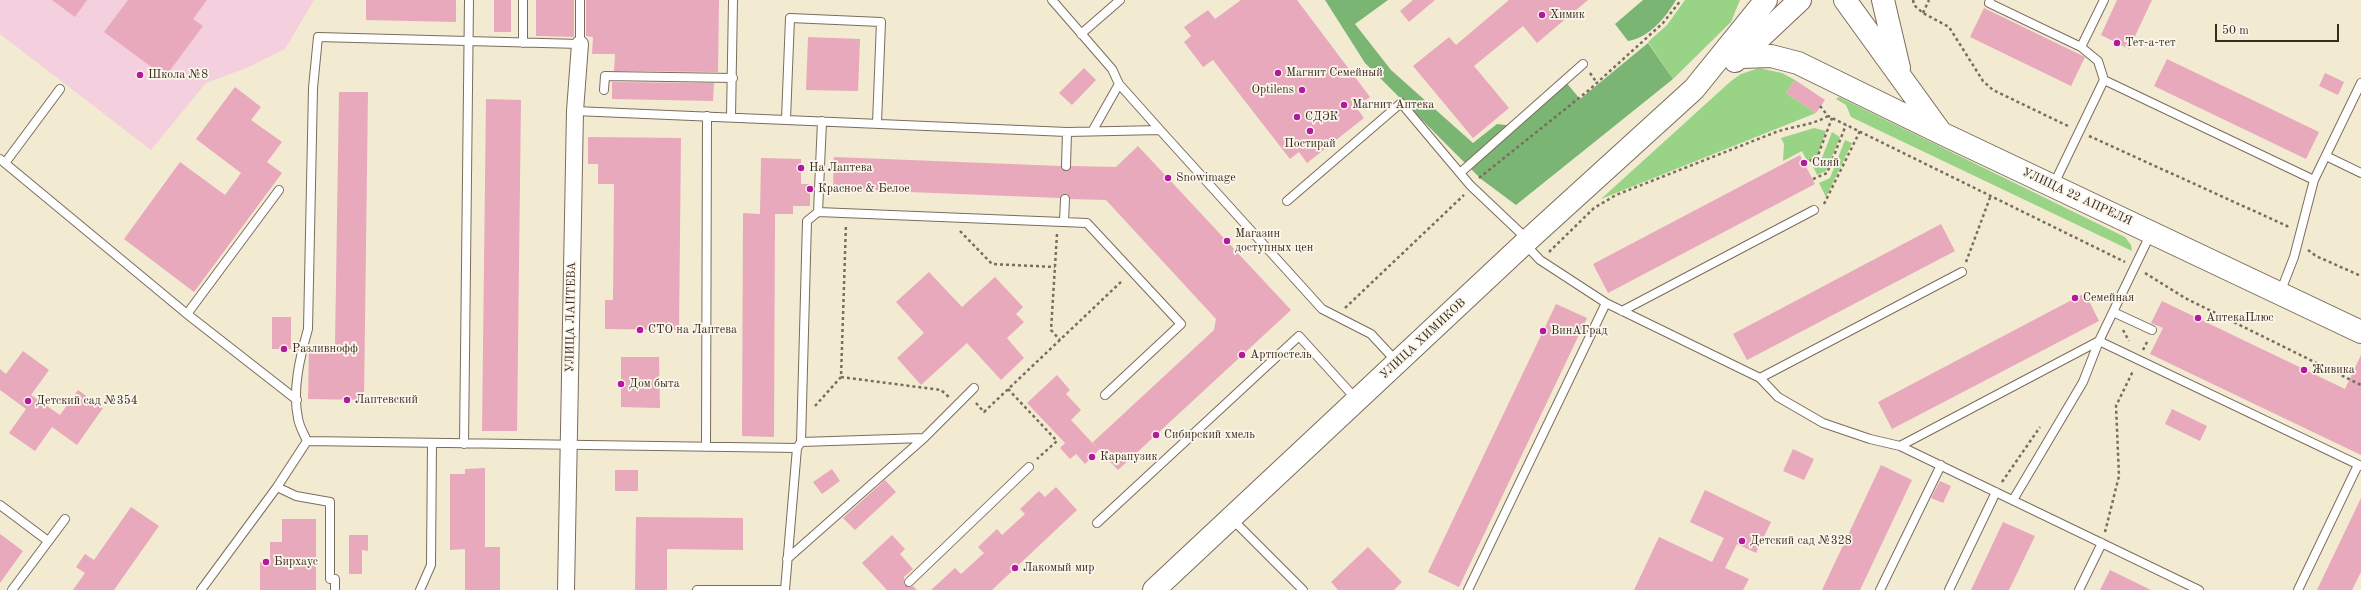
<!DOCTYPE html>
<html>
<head>
<meta charset="utf-8">
<style>
	body { margin:0 }
	#map { position:relative; width:2361px; height:590px; overflow:hidden; background:#f3ead2; font-family:"Old Standard TT",serif }
	canvas { display:block }
	.scale { position:absolute; left:2215px; top:24px; width:124px; height:18px; box-sizing:border-box; border:2px solid #3b2a1e; border-top:0; padding-left:5px; font-size:12px; line-height:14px; white-space:nowrap; color:#3b2a1e; -webkit-text-stroke:3px #fbf7ec; paint-order:stroke }
</style>
</head>
<body>
<div id="map">
<canvas width="2361" height="590"></canvas>
<div class="scale">50 m</div>
</div>
<script>
const c = document.querySelector('canvas').getContext('2d');
c.lineJoin = 'round';
function paint(path, color) { c.fillStyle = color; c.fill(path, 'evenodd'); }
function trace(path, color, width, dash) { c.strokeStyle = color; c.lineWidth = width; c.lineCap = dash ? 'butt' : 'round'; c.setLineDash(dash || []); c.stroke(path); }
function drawText(font, color, halo, rows, align = 'center') {
  c.font = font + ' "Old Standard TT",serif'; c.lineWidth = 3.5; c.setLineDash([]); c.textBaseline = 'middle'; c.strokeStyle = halo; c.fillStyle = color; for (const [text, x, y, turn = 0] of rows) {
    c.save(); c.translate(x, y); c.rotate((+turn || 0) * Math.PI / 180); c.textAlign = isNaN(turn) ? turn : align; if (halo) c.strokeText(text, 0, 0); c.fillText(text, 0, 0); c.restore();
  }
}
paint(new Path2D(`
	M0 0H314L285 49 249 67 206 83 151 150 0 34Z`), '#f4cfde');
paint(new Path2D(`
	M1685 0H1740L1731 22 1673 79 1648 42 1667 25Z
	M1759 68 1782 73 1795 80 1786 93 1816 113 1601 199 1731 81 1741 74Z
	M1839 97 2125 237 2131 245 2132 251 1851 117 1846 105 1836 99Z
	M1814 128 1826 131 1817 157 1807 161 1802 151 1783 161 1784 144 1781 138Z
	M1832 132 1840 137 1826 171 1817 175 1813 166 1820 163Z
	M1845 140 1852 143 1826 197 1819 183 1830 178Z`), '#99d386');
paint(new Path2D(`
	M1325 0H1388L1355 24 1391 70 1473 143 1497 124 1514 126 1565 81 1580 99 1648 43 1673 79 1516 205 1481 179 1365 63Z
	M1643 0H1676C1666 17 1649 38 1628 41L1615 24Z`), '#7ab573');
paint(new Path2D(`
	M52 0H87L75 17Z
	M128 0H207L193 19 203 26 165 77 104 32Z
	M366 0H456V22L366 20Z
	M494 0H511V32H494Z
	M536 0H574V37L536 36Z
	M586 0H719L718 72 614 71 615 54H592L593 37 586 36Z
	M1241 0H1297L1370 97 1356 107 1364 118 1307 163 1299 152 1290 159 1213 60 1203 67 1184 42 1191 36 1184 27 1208 10 1215 19Z
	M1413 0H1435L1409 22 1400 11Z
	M1509 0H1588L1537 43 1523 26 1474 66 1509 108 1473 138 1413 66 1449 37 1456 45Z
	M2117 0H2152L2129 49 2101 35Z
	M1984 8 2085 57 2071 86 1970 37Z
	M808 37 860 39 858 91 806 90Z
	M2167 59 2319 132 2306 159 2154 86Z
	M1084 68 1096 80 1072 105 1059 93Z
	M2325 73 2344 82 2338 95 2319 86Z
	M1795 80 1825 100 1816 113 1786 93Z
	M612 82 714 83 713 101 612 99Z
	M235 87 261 107 251 120 282 142 267 162 282 173 194 292 124 239 180 162 225 195 241 173 196 139Z
	M339 92H368L364 400 308 399 309 345H335Z
	M486 99 521 100 517 431H482Z
	M588 137 681 138 679 330 605 329V300H613L614 184H598V164H588Z
	M1138 146 1291 310 1118 470 1092 443 1214 330 1216 319 1106 200 1070 199 1066 194 1060 198 833 189 834 157 1061 166 1066 171 1071 166 1116 167Z
	M1800 155 1815 184 1608 293 1593 264Z
	M761 158 801 159V184H810V206H793V214H775L774 437 742 436 743 213 760 214Z
	M1941 224 1955 251 1747 360 1733 334Z
	M929 272 962 307 995 277 1023 307 1016 314 1024 322 1007 338 1024 358 1001 380 967 343 921 385 897 358 924 333 896 302Z
	M2085 293 2099 321 1892 429 1878 402Z
	M2162 301 2345 389 2361 355V455L2150 354 2163 328 2151 323Z
	M1556 304 1587 318 1459 587 1428 572Z
	M272 317H291V349H272Z
	M23 351 49 370 31 395 60 415 78 390 103 408 77 445 52 427 35 451 9 433 26 409 0 390V369L6 374Z
	M621 357H659L660 408 621 407Z
	M1057 375 1070 390 1066 394 1081 410 1071 420 1099 450 1085 464 1076 454 1070 459 1060 448 1065 443 1027 403Z
	M2172 409 2207 426 2200 441 2165 424Z
	M1793 449 1814 459 1804 480 1783 471Z
	M1881 465 1912 480 1860 590H1822Z
	M485 468V547H500V590H465V549L450 550V474H465V469Z
	M832 469 840 481 822 494 813 482Z
	M615 470H638V491H615Z
	M885 480 896 492 855 530 843 518Z
	M1940 481 1951 486 1943 503 1931 498Z
	M1056 487 1077 510 992 590H931L955 568 961 574 984 553 978 547 997 529 1002 535 1025 514 1020 509 1039 491 1045 497Z
	M1705 490 1771 522 1756 553 1737 544 1725 568 1749 579 1743 590H1634L1659 537 1712 562 1724 538 1690 522Z
	M2361 498V572L2352 590H2317Z
	M131 507 159 526 114 590H73L85 573 76 567 85 554 94 560Z
	M636 517 743 518V550L667 549V590H635Z
	M282 519H316V590H260V562H270V542H282Z
	M2003 522 2035 536 2009 590H1971Z
	M0 534 23 551 0 583Z
	M349 535H368V551L362 550V574H349Z
	M892 535 905 549 900 554 913 569 904 577V584L908 587 913 586 917 590H887L862 563Z
	M1368 547 1402 582 1394 590H1338L1331 582Z
	M2110 570 2151 590H2100Z`), '#e7a9bb');
const lane = new Path2D(`
	M1052 0 1112 69 1119 84 1160 130
	M1990 0 1989 3 2081 47 2104 0
	M1081 34 1120 0
	M523 43V0
	M2104 80 2314 180
	M604 90 605 76 733 78
	M575 111 1067 132 1160 130 1322 309 1371 334 1396 361
	M731 117 733 0
	M786 119 790 18 881 22 877 123
	M1093 130 1119 84
	M2326 156 2361 173
	M0 159 187 314
	M5 163 60 89
	M1066 166 1067 132
	M1460 173 1583 64
	M2053 186 2104 80 2098 61 2081 47
	M279 190 187 314 297 400
	M1287 201 1401 103 1470 185 1528 240
	M818 212 822 121
	M1064 222 1065 199
	M1525 244 1540 260 1606 303 1760 378 1778 397 1823 423 1870 439 1900 446 2199 590
	M2280 293 2294 257 2314 180 2361 83
	M1622 311 1814 210
	M2113 312 2152 330
	M2099 341 2361 466
	M1760 378 1962 272
	M307 441C304 434 299 426 298 418 292 390 300 357 308 329L313 88 318 37 580 44V0
	M307 441 797 448
	M801 442 924 438
	M464 444 469 0
	M1900 446 2099 341
	M706 447 707 116
	M277 487 296 496 330 502V579H335V590
	M2013 500 2083 382 2099 341 2151 233
	M0 505 48 541
	M1232 519 1303 590
	M1097 523 1299 336 1356 399
	M787 559 924 438 974 388
	M909 582 1029 467
	M12 590 65 519
	M201 590 277 487 307 441
	M420 590 431 565 432 443
	M697 590H785
	M785 590 797 448 801 442 807 221 818 212 1087 223 1181 324 1105 395
	M1468 590 1606 303
	M1880 590 1941 465
	M1949 590 1996 492
	M2079 590 2102 543
	M2298 590 2358 465`);
const street = new Path2D(`
	M566 590 575 111 580 44`);
const secondary = new Path2D(`
	M1845 0 1939 130
	M1883 0 1899 68
	M1741 57 1771 56 1798 63 1941 133 2361 332
	M1735 61 1800 0
	M1154 590 1528 240 1694 89 1766 0`);
trace(lane, '#7b6d5d', 10);
trace(street, '#7b6d5d', 18);
trace(secondary, '#7b6d5d', 24);
trace(new Path2D(`
	M1913 0 1914 5 1923 13 1949 27 1983 81 1993 90 2070 127
	M1923 13 1929 0
	M1590 73 1597 83
	M1820 106 1828 116 2125 262
	M2089 136 2287 226 2289 229
	M1804 163 1817 158 1832 118
	M1479 178 1589 90 1663 23 1681 0
	M1813 179 1827 173 1846 125
	M1824 204 1860 131
	M960 231 992 264 1055 267
	M1057 234 1051 330 1060 340
	M2308 250 2316 256 2361 276
	M1549 252 1594 208 1616 195 1776 132C1794 126 1813 125 1828 116
	M1966 262 1991 195
	M2145 273 2185 298 2361 385
	M1345 308 1464 195
	M2123 330 2129 341
	M2143 350 2148 340
	M841 377 941 390 949 397
	M1008 389 1057 441 1037 459
	M976 403 984 412 1123 280
	M815 406 841 377 846 224
	M2002 482 2040 427
	M2105 532 2119 476 2116 406 2133 371`), '#7b6d5d', 2.5, [3, 3]);
trace(lane, '#fff', 8);
trace(street, '#fff', 16);
trace(secondary, '#fff', 22);
for (const [x, y, r, color] of [
	[1542,15,4,"#b5179e"],
	[2117,43,4,"#b5179e"],
	[1278,73,4,"#b5179e"],
	[140,75,4,"#b5179e"],
	[1302,90,4,"#b5179e"],
	[1344,105,4,"#b5179e"],
	[1297,117,4,"#b5179e"],
	[1310,131,4,"#b5179e"],
	[1804,163,4,"#b5179e"],
	[801,168,4,"#b5179e"],
	[1168,178,4,"#b5179e"],
	[810,189,4,"#b5179e"],
	[1227,241,4,"#b5179e"],
	[2075,298,4,"#b5179e"],
	[2198,318,4,"#b5179e"],
	[640,330,4,"#b5179e"],
	[1543,331,4,"#b5179e"],
	[284,349,4,"#b5179e"],
	[1242,355,4,"#b5179e"],
	[2304,370,4,"#b5179e"],
	[621,384,4,"#b5179e"],
	[347,400,4,"#b5179e"],
	[28,401,4,"#b5179e"],
	[1156,435,4,"#b5179e"],
	[1092,457,4,"#b5179e"],
	[1742,541,4,"#b5179e"],
	[266,562,4,"#b5179e"],
	[1015,568,4,"#b5179e"]
]) { const dot = new Path2D(); dot.arc(x, y, r, 0, 2 * Math.PI); c.fillStyle = color; c.fill(dot); trace(dot, '#fbf7ec', 1.5); }
drawText('12px', '#3b2a1e', '#fbf7ec', [
	["Химик",1550,15],
	["Тет-а-тет",2125,43],
	["Магнит Семейный",1286,73],
	["Школа №8",148,75],
	["Optilens",1294,90,"right"],
	["Магнит Аптека",1352,105],
	["СДЭК",1305,117],
	["Постирай",1310,144,"center"],
	["Сияй",1812,163],
	["На Лаптева",809,168],
	["Snowimage",1176,178],
	["Красное & Белое",818,189],
	["Магазин",1235,234],
	["доступных цен",1235,248],
	["Семейная",2083,298],
	["АптекаПлюс",2206,318],
	["СТО на Лаптева",648,330],
	["ВинАГрад",1551,331],
	["Разливнофф",292,349],
	["Артпостель",1250,355],
	["Живика",2312,370],
	["Дом быта",629,384],
	["Лаптевский",355,400],
	["Детский сад №354",36,401],
	["Сибирский хмель",1164,435],
	["Карапузик",1100,457],
	["Детский сад №328",1750,541],
	["Бирхаус",274,562],
	["Лакомый мир",1023,568]
], 'left');
drawText('12px', '#3b2a1e', '#fbf7ec', [
	["УЛИЦА 22 АПРЕЛЯ",2077,197,25],
	["УЛИЦА ЛАПТЕВА",571,317,-89],
	["УЛИЦА ХИМИКОВ",1423,339,-43]
]);
</script>
</body>
</html>
